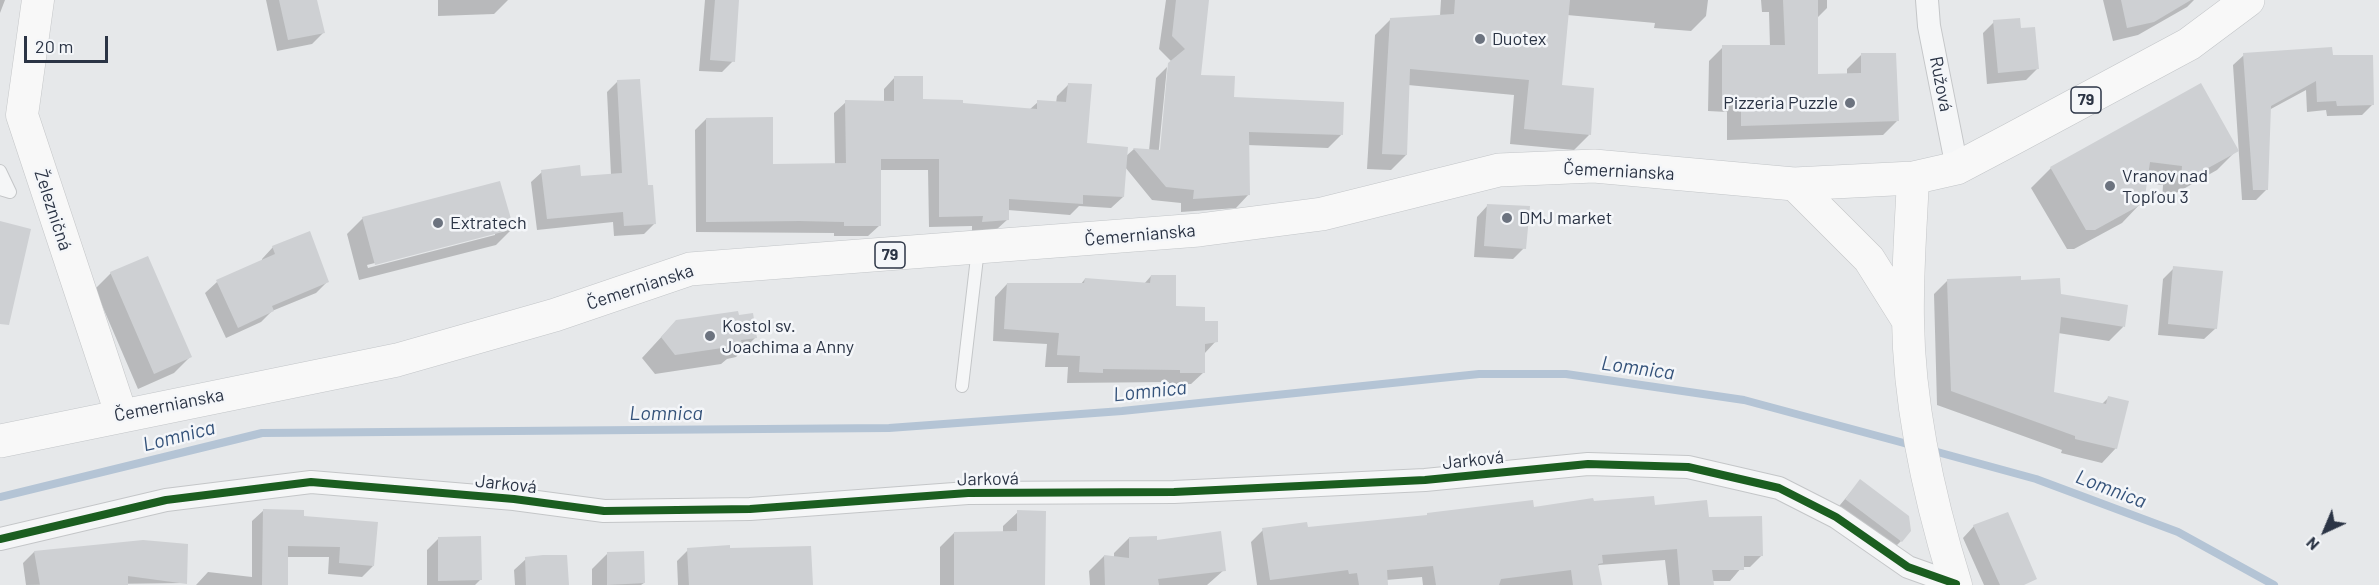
<!DOCTYPE html>
<html>
<head>
<meta charset="utf-8">
<style>
	body { margin:0 }
	#map { position:relative; width:2379px; height:585px; overflow:hidden; background:#e6e8ea; font-family:Barlow,sans-serif }
	canvas { display:block }
	.north { position:absolute; left:2295px; top:501px; width:60px; height:60px; -webkit-text-stroke:4px #f4f6f9; paint-order:stroke; rotate:224deg; font-size:16px; font-weight:700; line-height:24px; text-align:center; color:#2b3445 }
	.north::after { content:''; display:block; margin:auto; width:21px; height:27px; background:#2b3445; clip-path:polygon(50% 0,100% 100%,50% 72%,0 100%) }
	.scale { position:absolute; left:24px; top:36px; width:84px; height:27px; box-sizing:border-box; border:3px solid #2b3445; border-top:0; padding-left:8px; font-size:18px; line-height:21px; white-space:nowrap; color:#2b3445; -webkit-text-stroke:4px #f4f6f9; paint-order:stroke }
</style>
</head>
<body>
<div id="map">
<canvas width="2379" height="585"></canvas>
<div class="north">N</div>
<div class="scale">20 m</div>
</div>
<script>
const c = document.querySelector('canvas').getContext('2d');
c.lineJoin = 'round';
function paint(path, color) { c.fillStyle = color; c.fill(path, 'evenodd'); }
function trace(path, color, width, dash) { c.strokeStyle = color; c.lineWidth = width; c.lineCap = dash ? 'butt' : 'round'; c.setLineDash(dash || []); c.stroke(path); }
function drawText(font, color, halo, rows, align = 'center') {
  c.font = font + ' Barlow,sans-serif'; c.lineWidth = 5; c.setLineDash([]); c.textBaseline = 'middle'; c.strokeStyle = halo; c.fillStyle = color; for (const [text, x, y, turn = 0] of rows) {
    c.save(); c.translate(x, y); c.rotate((+turn || 0) * Math.PI / 180); c.textAlign = isNaN(turn) ? turn : align; if (halo) c.strokeText(text, 0, 0); c.fillText(text, 0, 0); c.restore();
  }
}
paint(new Path2D(`
	M0 0H5L0 13Z
	M266 0H316L323 33 312 44 277 51Z
	M438 0H508L494 14 438 16Z
	M705 0H738L733 61 722 72 699 71Z
	M1166 0H1208L1199 76 1233 98 1342 134 1328 148 1247 145 1249 194 1236 208 1181 212V203L1152 200 1125 167 1123 197 1111 208 1079 206 1070 215 1008 210V219L996 230 972 233V226L929 227 928 170H880V225L868 236H834V233L696 232 695 130 706 119 771 165H835L834 113 846 102H884V89L895 77 922 100 1029 110 1038 102 1056 103 1057 96 1068 85 1086 144 1125 157 1134 149 1149 151 1156 78 1167 67 1158 158H1161L1172 62 1159 49Z
	M1441 0H1708L1706 16 1691 31 1654 28 1655 23 1567 15 1561 87 1589 135 1574 150 1510 144 1514 95 1408 85 1406 155 1391 170 1367 169 1375 35 1391 19 1440 16Z
	M1761 0H1827V8L1816 19 1817 76 1847 75V69L1862 54 1897 121 1883 135 1727 140V112L1708 111 1709 61 1723 47H1770L1769 12H1762Z
	M2103 0H2194L2187 7 2138 35 2113 41Z
	M1994 22 2020 30 2037 69 2026 80 1987 84 1983 33Z
	M2244 55 2331 57 2372 105 2362 115 2327 116 2326 110 2307 112 2306 90 2269 110 2267 189 2256 200H2242L2233 65Z
	M618 81 655 223 644 234 614 236 613 222 537 230 531 182 542 172 580 178 611 175 607 92Z
	M2237 150 2217 170 2162 201 2163 185 2145 183 2142 202 2122 223 2074 249H2067L2031 188 2051 168Z
	M1488 205 1524 248 1513 259 1474 257 1477 217Z
	M363 218 512 229 496 245 359 280 347 234ZM495 232V235L368 268 367 265Z
	M273 247 327 282 316 293 272 311 261 322 226 338 205 293 217 282 262 261V259Z
	M2174 268 2216 328 2204 339 2158 335 2163 279Z
	M111 273 190 357 174 373 138 389 95 289Z
	M1151 276 1174 308 1204 323 1216 341 1204 354V372L1191 384 1169 385V382L1067 383 1068 367H1045L1047 344 993 341 995 297 1007 284 1080 285 1085 279 1144 284Z
	M1948 280 2020 282 2060 296 2126 306 2123 327 2109 341 2058 333 2052 394 2102 404 2109 397 2116 448 2102 463 2061 453 2062 450 1937 405 1934 294Z
	M676 321 755 338 736 357 727 359 721 364 655 374 642 358Z
	M1860 481 1901 541 1890 552 1835 511Z
	M1593 503 1654 507 1707 519 1762 555 1750 567H1742L1730 581H1712V585H1668L1665 560 1599 565 1597 567 1601 585H1423L1422 577 1386 580 1387 585H1257L1251 542 1263 530 1307 529Z
	M264 510 302 517 373 566 362 577 328 574 329 557H287L286 585H196L208 572 252 577V521Z
	M1018 512 1043 585H940V547L954 533H1003V526Z
	M1974 526 2016 585H1984L1963 538Z
	M1129 538 1156 542 1224 570 1207 585H1090L1089 571 1104 556 1114 558V553Z
	M438 539 481 579 475 585H427V550Z
	M688 550H728L811 585H678L677 561Z
	M34 552 186 583 26 585 23 563Z
	M608 553 644 583 641 585H592V569Z
	M526 559 568 585H515L514 570Z`), '#0003');
trace(new Path2D(`
	M1930 450 2036 479 2178 532 2274 585
	M0 497 262 433 889 428 1122 411 1479 374H1566L1744 400 1915 446`), '#b4c4d5', 8);
paint(new Path2D(`
	M279 0H317L325 33 288 40Z
	M715 0H739L735 62 710 60Z
	M1176 0H1209L1201 75 1235 76 1234 97 1344 102 1343 135 1249 132 1250 195 1193 199 1194 190 1166 187 1133 148 1160 150 1168 63 1185 49 1172 36Z
	M1455 0H1570L1562 85 1594 88 1591 135 1524 129 1529 80 1410 69 1407 155 1382 154 1390 18 1454 14Z
	M1783 0H1818V74L1861 73V53H1896L1899 121 1741 126V98L1722 97V45H1785Z
	M2121 0H2191L2154 22 2127 28Z
	M2020 18 2021 28 2035 27 2039 69 1998 73 1993 20Z
	M2332 47 2333 55H2373L2374 105 2337 106 2336 101 2317 102 2316 81 2271 106 2268 190H2253L2243 53Z
	M894 76H923V99L963 100V103L1037 109V100L1066 102 1068 83 1092 84 1087 143 1128 147 1124 197 1083 195V204L1009 199V220L982 222 983 216 939 217V159H881V226H844V222L800 221 706 222V118L773 117V164L846 163 845 100 894 101Z
	M640 79 648 185H653L656 224 624 226 623 212 547 219 541 170 580 165 581 176 622 173 617 80Z
	M2201 83 2239 151 2181 183 2182 166 2150 162 2144 203 2095 230H2086L2050 167Z
	M500 181 514 229 375 265 362 217Z
	M1487 204 1530 206 1526 249 1484 246Z
	M0 221 31 229 9 325 0 324Z
	M310 231 329 282 272 306 274 311 238 328 216 280 275 254 272 246Z
	M148 256 192 357 154 374 110 272Z
	M2173 266 2223 271 2217 329 2168 324Z
	M1151 275H1176V306L1205 307V321H1218V342L1205 344V373H1180V370L1103 369V373L1079 372 1080 356 1057 355 1059 333 1004 329 1007 283H1084L1085 278 1150 283Z
	M2021 276V280L2060 278 2061 294 2128 305 2125 327 2061 317 2054 392 2106 404 2108 396 2129 401 2117 449 2075 439V436L1951 391 1947 279Z
	M738 311 739 315 753 313 757 338 741 340 742 345 675 355 661 337 676 320Z
	M1860 479 1909 516 1911 531 1902 542 1845 499Z
	M1654 496 1655 505 1707 500 1709 517 1762 516 1763 556H1744V570H1712L1714 585H1680L1677 549 1602 555 1603 563 1598 564 1602 585H1573L1571 570 1501 579 1499 585H1436L1433 566 1387 570 1388 585H1359L1357 573 1349 574 1348 570 1270 580 1262 528 1307 522 1308 527 1427 515V513L1533 500 1534 507 1593 498 1594 501Z
	M263 509 304 510V516L378 522 374 566 339 563 340 547 288 546V585H262Z
	M1017 510 1046 511 1045 585H954V532L1017 531Z
	M2008 512 2037 579 2024 585H2000L1973 525Z
	M1221 531 1226 571 1158 579 1159 585H1105L1104 555 1129 558V537L1157 536V540Z
	M481 536 482 580 438 581V537Z
	M143 540 188 544 187 584 128 576V585H40L34 551Z
	M730 545V548L811 546 813 585H689L687 548Z
	M644 551 645 583 607 585V552Z
	M543 555H567L569 585H526L525 557Z`), '#ced0d3');
const lane = new Path2D(`
	M0 171 10 192 0 189
	M962 386 978 249`);
const street = new Path2D(`
	M1927 0 1929 26 1957 168
	M0 539 166 500 311 482 514 499 604 511 750 509 968 493 1174 492 1425 480 1588 464 1688 467 1779 488 1836 517 1908 567 1956 584`);
const secondary = new Path2D(`
	M38 0 22 115 121 414
	M1913 178C1911 225 1907 273 1908 320 1909 409 1930 501 1956 585
	M1794 184 1869 259 1908 321`);
const primary = new Path2D(`
	M0 441 397 360 555 315 690 269 1199 230 1322 214 1499 170 1594 166 1794 184 1913 178 1957 168 2012 139 2189 44 2248 0`);
trace(lane, '#c4c6c8', 14);
trace(street, '#c4c6c8', 24);
trace(secondary, '#c4c6c8', 33);
trace(primary, '#c2c5c8', 34);
trace(lane, '#f5f6f7', 12);
trace(street, '#f5f6f7', 22);
trace(secondary, '#f8f8f8', 32);
trace(primary, '#f8f8f8', 33);
trace(new Path2D(`
	M0 539 166 500 311 482 514 499 604 511 750 509 968 493 1174 492 1425 480 1588 464 1688 467 1779 488 1836 517 1908 567 1956 584`), '#1b5e20', 8);
for (const [x, y, r, color] of [
	[1480,39,6,"#6c737f"],
	[1850,103,6,"#6c737f"],
	[2110,186,6,"#6c737f"],
	[1507,218,6,"#6c737f"],
	[438,223,6,"#6c737f"],
	[710,336,6,"#6c737f"]
]) { const dot = new Path2D(); dot.arc(x, y, r, 0, 2 * Math.PI); c.fillStyle = color; c.fill(dot); trace(dot, '#f4f6f9', 2); }
for (const [x, y, w] of [
	[2086,100,30],
	[890,255,30]
]) { const box = new Path2D(); box.roundRect(x - w / 2, y - 13, w, 26, 4.5); c.fillStyle = '#f4f6f9'; c.fill(box); trace(box, '#2b3445', 1.5); }
drawText('bold 16px', '#2b3445', null, [
	["79",2086,100],
	["79",890,255]
]);
drawText('18px', '#2b3445', '#f4f6f9', [
	["Duotex",1492,39],
	["Pizzeria Puzzle",1838,103,"right"],
	["Vranov nad",2122,176],
	["Topľou 3",2122,197],
	["DMJ market",1519,218],
	["Extratech",450,223],
	["Kostol sv.",722,326],
	["Joachima a Anny",722,347]
], 'left');
drawText('18px', '#2b3445', '#f4f6f9', [
	["Ružová",1941,84,79],
	["Čemernianska",1619,171,3],
	["Železničná",53,210,72],
	["Čemernianska",1140,235,-5],
	["Čemernianska",640,287,-18],
	["Čemernianska",169,405,-11],
	["Jarková",1473,460,-6],
	["Jarková",988,479,-1],
	["Jarková",506,484,6]
]);
drawText('italic 20px', '#34527a', '#f4f6f9', [
	["Lomnica",1638,368,8],
	["Lomnica",1150,391,-6],
	["Lomnica",666,413],
	["Lomnica",179,436,-14],
	["Lomnica",2111,489,21]
]);
</script>
</body>
</html>
